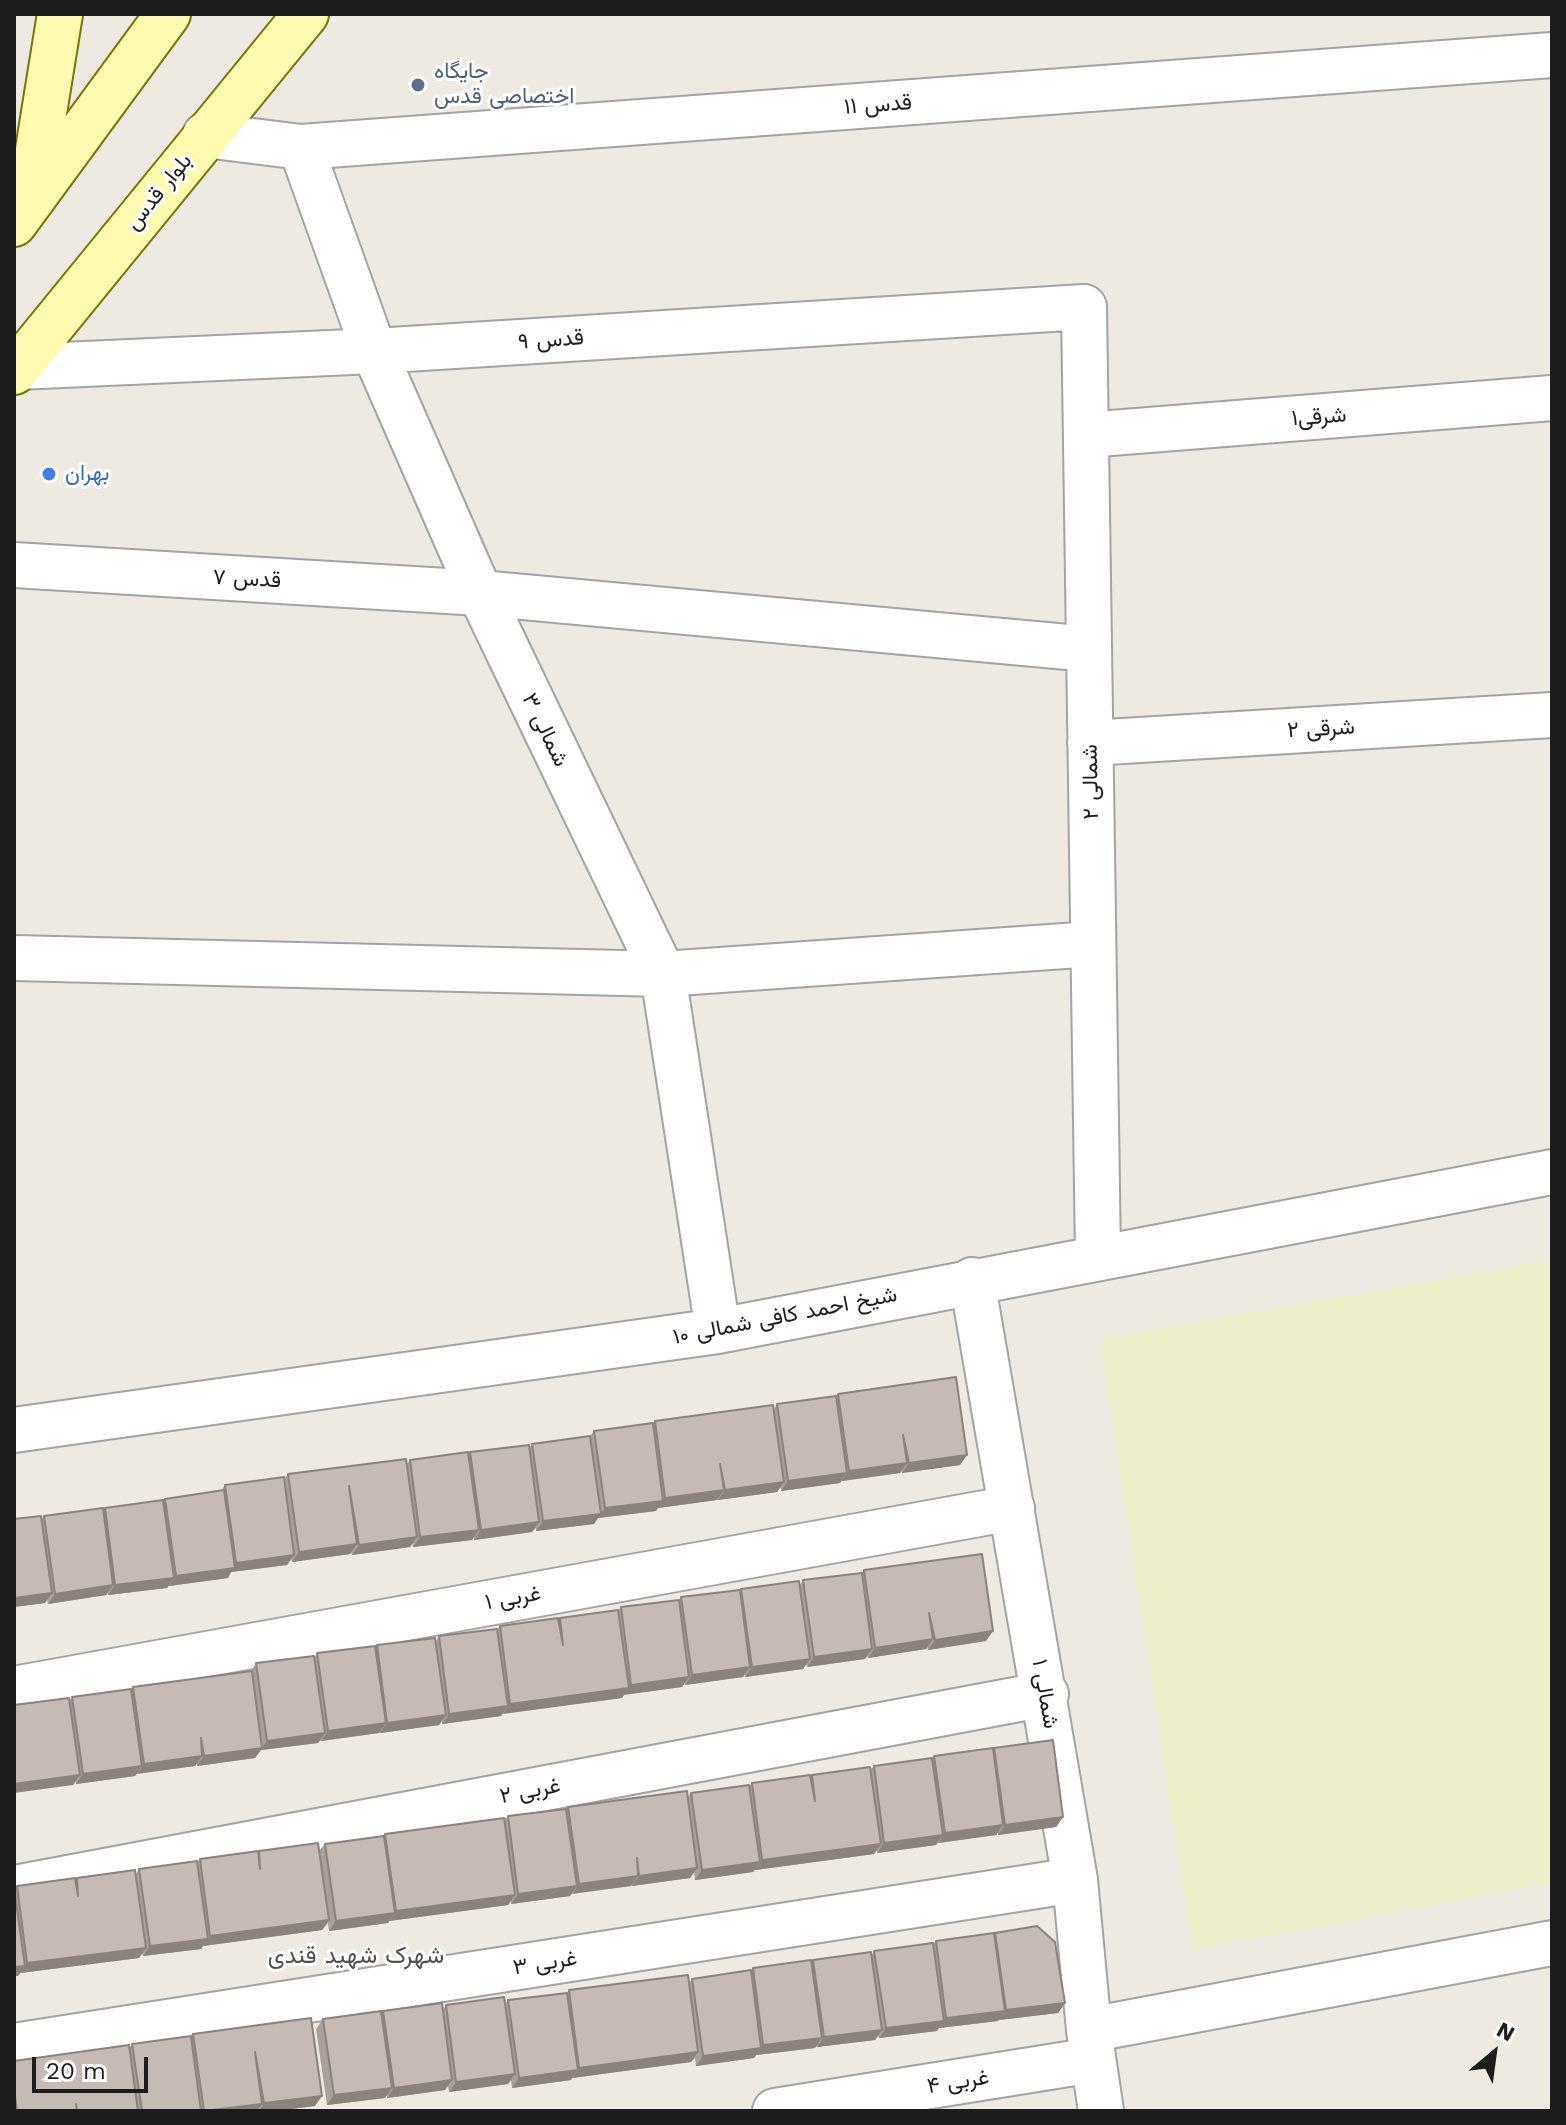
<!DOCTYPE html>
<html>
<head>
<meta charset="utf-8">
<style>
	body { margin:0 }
	#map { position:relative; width:1566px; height:2125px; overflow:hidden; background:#eee9e1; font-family:"Work Sans",sans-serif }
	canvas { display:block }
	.frame { position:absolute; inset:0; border:16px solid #1c1c1c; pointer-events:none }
	.north { position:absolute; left:1454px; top:2013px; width:80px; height:80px; -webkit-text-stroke:6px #fff; paint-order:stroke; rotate:29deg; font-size:22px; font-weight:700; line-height:32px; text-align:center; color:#1c1c1c }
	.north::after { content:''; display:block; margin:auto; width:28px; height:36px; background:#1c1c1c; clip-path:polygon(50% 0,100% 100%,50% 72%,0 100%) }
	.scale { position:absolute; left:32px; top:2057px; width:116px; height:36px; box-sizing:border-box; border:4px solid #1c1c1c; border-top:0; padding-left:10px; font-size:24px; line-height:28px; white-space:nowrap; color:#1c1c1c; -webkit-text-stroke:6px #fff; paint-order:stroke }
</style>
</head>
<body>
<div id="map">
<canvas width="1566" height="2125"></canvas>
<div class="frame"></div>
<div class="north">N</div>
<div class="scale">20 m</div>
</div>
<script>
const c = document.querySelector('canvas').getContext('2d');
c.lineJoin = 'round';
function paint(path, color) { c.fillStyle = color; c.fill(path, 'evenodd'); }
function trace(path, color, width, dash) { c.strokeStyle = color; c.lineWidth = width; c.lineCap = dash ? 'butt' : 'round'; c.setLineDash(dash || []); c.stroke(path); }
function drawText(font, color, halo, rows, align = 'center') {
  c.font = font + ' "Work Sans",Vazirmatn,sans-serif'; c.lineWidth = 6; c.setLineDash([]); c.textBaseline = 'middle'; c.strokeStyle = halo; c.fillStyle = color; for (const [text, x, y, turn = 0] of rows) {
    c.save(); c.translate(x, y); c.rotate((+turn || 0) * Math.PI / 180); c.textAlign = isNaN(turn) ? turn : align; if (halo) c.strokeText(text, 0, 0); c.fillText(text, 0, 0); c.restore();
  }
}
paint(new Path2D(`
	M1552 1260V1883L1193 1950 1100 1339Z`), '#efeeca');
const street = new Path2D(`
	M205 135 301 147 1552 55
	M301 147 374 351 480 593 663 974 718 1331
	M18 367 374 351 1084 307 1098 1256
	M1086 435 1552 398
	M14 565 480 593 1089 649
	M1090 743 1552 715
	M14 958 663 974 1093 944
	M972 1280 1075 1880 1089 2030 1101 2111
	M14 1430 718 1331 1552 1172
	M14 1689 1012 1508
	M14 1888 1046 1694
	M1089 2030 1552 1943
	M14 2046 1075 1880
	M775 2111 1093 2060`);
const secondary = new Path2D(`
	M31 193 60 14
	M14 224 168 14
	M14 372 306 14`);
trace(street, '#a3a3a3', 48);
trace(secondary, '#757600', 48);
trace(street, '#fff', 44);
trace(secondary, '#fefaaf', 44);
paint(new Path2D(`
	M838 1394 967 1455 960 1465 902 1473V1471L900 1473 842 1481V1480L840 1483 781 1491V1487L777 1492 718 1500V1498L717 1500 658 1508V1507L656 1511 598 1518 594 1524 536 1531V1528L532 1532 474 1540V1537L472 1540 413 1547V1543L410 1547 352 1555 351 1552 350 1554 292 1562 291 1559 287 1565 231 1572 228 1578 169 1586V1585L167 1588 108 1595V1593L106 1595 48 1604 47 1599 45 1603 14 1607V1519L41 1520 44 1516 103 1511 105 1508 163 1501 165 1499 221 1491 225 1485 284 1479 288 1474 407 1464 410 1460 468 1455 470 1452 529 1448 532 1444 590 1436 594 1431 653 1424 655 1421 774 1409 777 1404 836 1396Z
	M864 1570 986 1641 928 1650 927 1647 926 1649 868 1658 867 1656 865 1659 807 1667 806 1664 803 1669 745 1677V1674L743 1677 685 1685V1683L682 1687 624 1694 622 1698 503 1713 501 1716 442 1724V1721L439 1725 380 1733V1731L379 1733 321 1741V1740L318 1743 261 1750 255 1758 197 1766V1764L195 1766 137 1773 135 1776 76 1784V1781L73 1785 69 1701 72 1697 131 1689 133 1687 251 1671 256 1663 315 1657 317 1653 375 1648 377 1645 436 1641 439 1636 497 1630 500 1626 558 1620 560 1618 618 1610 621 1607 679 1600 681 1597 740 1591 741 1589 800 1585 803 1580 862 1573Z
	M994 1748 1063 1817 1056 1827 998 1835V1833L996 1835 938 1843V1842L936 1845 877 1853V1850L874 1854 755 1870V1869L753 1872 695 1880 694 1873 690 1878 632 1886V1884L631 1886 572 1893 570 1896 511 1904V1901L508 1905 389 1921 388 1923 329 1931 328 1923 322 1930 203 1946 201 1949 143 1956 142 1953 139 1958 20 1973 18 1976H14V1888L15 1889 17 1886 75 1880 77 1878 136 1874 139 1869 197 1862 200 1859 258 1853 259 1851H319L325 1844 384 1836 385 1834 505 1820 508 1816 566 1809 568 1807 688 1797 691 1793 749 1786 752 1783 810 1777 812 1775 870 1770 874 1766 932 1759 934 1756 993 1750Z
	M995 1933 1065 2003 1058 2013 999 2020V2019L998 2021 939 2028 937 2031 879 2038 878 2036 875 2040 817 2047 816 2046 815 2048 756 2055 754 2058 696 2066 695 2058 691 2062 572 2078 571 2080 512 2088 511 2080 508 2084 449 2092 448 2086 445 2090 387 2098V2095L385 2098 327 2105 316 2029 323 2019 382 2013 383 2011 443 2010 446 2005 505 2004 508 2000 567 1993 569 1990 689 1984 692 1979 751 1972 753 1968 812 1963 813 1960 872 1955 874 1951 933 1944 936 1941 994 1935Z
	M193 2034 315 2106 275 2111H14V2061L129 2049 132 2044 191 2037Z`), '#aaa09b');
paint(new Path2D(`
	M967 1455 960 1465 902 1473 909 1463Z
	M907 1463 900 1473 842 1481 849 1471Z
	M847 1473 840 1483 781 1491 788 1481Z
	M784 1482 777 1492 718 1500 725 1490Z
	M724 1490 717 1500 658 1508 665 1498Z
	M663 1501 656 1511 598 1518 594 1524 536 1531 543 1521 601 1514 605 1508Z
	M539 1522 532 1532 474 1540 481 1530Z
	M479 1530 472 1540 413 1547 420 1537Z
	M417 1537 410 1547 352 1555 359 1545Z
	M357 1544 350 1554 292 1562 299 1552Z
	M294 1555 287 1565 231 1572 228 1578 169 1586 176 1576 232 1568 236 1563Z
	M174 1578 167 1588 108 1595 115 1585Z
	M113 1585 106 1595 48 1604 55 1594Z
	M52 1593 45 1603 14 1607V1598Z
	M993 1631 986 1641 928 1650 935 1640Z
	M933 1639 926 1649 868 1658 875 1648Z
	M872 1649 865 1659 807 1667 814 1657Z
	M810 1659 803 1669 745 1677 752 1667Z
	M750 1667 743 1677 685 1685 692 1675Z
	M689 1677 682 1687 624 1695 631 1685Z
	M629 1688 622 1698 503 1714 510 1704Z
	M508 1706 501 1716 442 1724 449 1714Z
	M446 1715 439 1725 380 1733 387 1723Z
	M386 1723 379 1733 321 1741 328 1731Z
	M325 1733 318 1743 261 1750 255 1758 197 1766 204 1756 261 1749 267 1741Z
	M202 1756 195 1766 137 1774 144 1764Z
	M142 1766 135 1776 76 1784 83 1774Z
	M80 1775 73 1785 14 1793V1784Z
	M1063 1817 1056 1827 998 1835 1005 1825Z
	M1003 1825 996 1835 938 1843 945 1833Z
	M943 1835 936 1845 877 1853 884 1843Z
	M881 1844 874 1854 755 1870 762 1860Z
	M760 1862 753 1872 695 1880 702 1870Z
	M697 1868 690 1878 632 1886 639 1876Z
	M638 1876 631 1886 572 1894 579 1884Z
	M577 1886 570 1896 511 1904 518 1894Z
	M515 1895 508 1905 389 1921 396 1911Z
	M395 1913 388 1923 329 1931 336 1921Z
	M329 1920 322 1930 203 1946 210 1936Z
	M208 1939 201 1949 143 1956 150 1946Z
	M146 1948 139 1958 20 1973 27 1963Z
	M25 1966 18 1976H14V1967Z
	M1065 2003 1058 2013 999 2020 1006 2010Z
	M1005 2011 998 2021 939 2028 946 2018Z
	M944 2021 937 2031 879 2038 886 2028Z
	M882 2030 875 2040 817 2047 824 2037Z
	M822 2038 815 2048 756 2055 763 2045Z
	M761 2048 754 2058 696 2066 703 2056Z
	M698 2052 691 2062 572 2078 579 2068Z
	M578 2070 571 2080 512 2088 519 2078Z
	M515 2074 508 2084 449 2092 456 2082Z
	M452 2080 445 2090 387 2098 394 2088Z
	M392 2088 385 2098 327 2105 334 2095Z
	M322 2096 315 2106 275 2111H259L264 2103Z
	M262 2104 257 2111H206Z`), '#8b827e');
const building = new Path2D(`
	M956 1377 967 1455 909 1463 903 1435 907 1463 849 1471 838 1394Z
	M836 1396 847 1473 788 1481 777 1404Z
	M773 1405 784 1482 725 1490 720 1464 724 1490 665 1498 655 1421Z
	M653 1423 663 1501 605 1508 594 1431Z
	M590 1436 601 1514 543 1521 532 1444Z
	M529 1445 539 1522 481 1530 470 1452Z
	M468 1452 479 1530 420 1537 410 1460Z
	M406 1459 417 1537 359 1545 349 1486 357 1544 299 1552 288 1474Z
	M284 1477 294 1555 236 1563 225 1485Z
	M224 1490 235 1568 176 1576 165 1499Z
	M163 1500 174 1578 115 1585 105 1508Z
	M103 1508 113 1585 55 1594 44 1516Z
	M41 1516 52 1593 14 1598V1519Z
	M982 1554 993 1631 935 1640 929 1613 933 1639 875 1648 864 1570Z
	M862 1573 872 1649 814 1657 803 1580Z
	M799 1581 810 1659 752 1667 741 1589Z
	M740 1590 750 1667 692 1675 681 1597Z
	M679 1600 689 1677 631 1685 621 1607Z
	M618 1610 629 1688 510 1704 500 1626 558 1618 563 1645 560 1618Z
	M497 1629 508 1706 449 1714 439 1636Z
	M435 1638 446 1715 387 1723 377 1645Z
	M375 1646 386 1723 328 1731 317 1653Z
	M314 1656 325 1733 267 1741 256 1663Z
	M252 1671 262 1748 204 1756 201 1738 202 1756 144 1764 133 1687Z
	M131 1689 142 1766 83 1774 72 1697Z
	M69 1698 80 1775 14 1784V1705Z
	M1053 1740 1063 1817 1005 1825 994 1748Z
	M993 1748 1003 1825 945 1833 934 1756Z
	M932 1758 943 1835 884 1843 874 1766Z
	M870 1767 881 1844 762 1860 752 1783 810 1775 815 1801 812 1775Z
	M749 1785 760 1862 702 1870 691 1793Z
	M687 1791 697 1868 639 1876 637 1858 638 1876 579 1884 568 1807Z
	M566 1809 577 1886 518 1894 508 1816Z
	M504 1818 515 1895 396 1911 385 1834Z
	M384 1836 395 1913 336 1921 325 1844Z
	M318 1843 329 1920 210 1936 200 1859 258 1851 260 1869 259 1851Z
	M197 1861 208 1939 150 1946 139 1869Z
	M135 1870 146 1948 27 1963 17 1886 75 1878 78 1896 77 1878Z
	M14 1888 25 1966 14 1967Z
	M1037 1926 1055 1942 1065 2003 1006 2010 995 1933Z
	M994 1933 1005 2011 946 2018 936 1941Z
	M933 1943 944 2021 886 2028 874 1951Z
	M871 1952 882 2030 824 2037 813 1960Z
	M811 1960 822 2038 763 2045 753 1968Z
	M751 1970 761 2048 703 2056 692 1979Z
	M688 1975 698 2052 579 2068 569 1990Z
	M567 1993 578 2070 519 2078 508 2000Z
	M504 1997 515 2074 456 2082 446 2005Z
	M442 2003 452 2080 394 2088 383 2011Z
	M381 2011 392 2088 334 2095 323 2019Z
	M311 2018 322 2096 264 2103 255 2052 262 2104 204 2111 193 2034Z
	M191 2036 201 2111H142L132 2044Z
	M129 2045 138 2111H77L76 2104 77 2111H17L14 2089V2061Z`);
paint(building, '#c6bab4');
trace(building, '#8b827e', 2);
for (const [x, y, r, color] of [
	[418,85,8,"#5c6f8a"],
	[49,474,8,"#3f7fe0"]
]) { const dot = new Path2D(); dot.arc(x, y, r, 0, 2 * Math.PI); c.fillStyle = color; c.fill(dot); trace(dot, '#fff', 3); }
drawText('22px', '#4e5e75', '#fff', [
	["جایگاه",434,72],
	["اختصاصی قدس",434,97]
], 'left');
drawText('22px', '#1c1c1c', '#fff', [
	["قدس ۱۱",878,105,-4],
	["بلوار قدس",159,192,-51],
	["قدس ۹",551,340,-4],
	["شرقی۱",1319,417,-4],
	["قدس ۷",247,579,3],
	["شرقی ۲",1321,729,-3],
	["شمالی ۳",545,730,64],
	["شمالی ۲",1091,782,-91],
	["شیخ احمد کافی شمالی ۱۰",785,1316,-11],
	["۱ غربی",513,1598,-10],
	["۱ شمالی",1045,1694,80],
	["۲ غربی",530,1791,-11],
	["غربی ۳",545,1963,-9],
	["غربی ۴",958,2082,-9]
]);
drawText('22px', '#366cbe', '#fff', [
	["بهران",65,474]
], 'left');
drawText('24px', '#4f4f4f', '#fff', [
	["شهرک شهید قندی",356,1956]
]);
</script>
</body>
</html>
